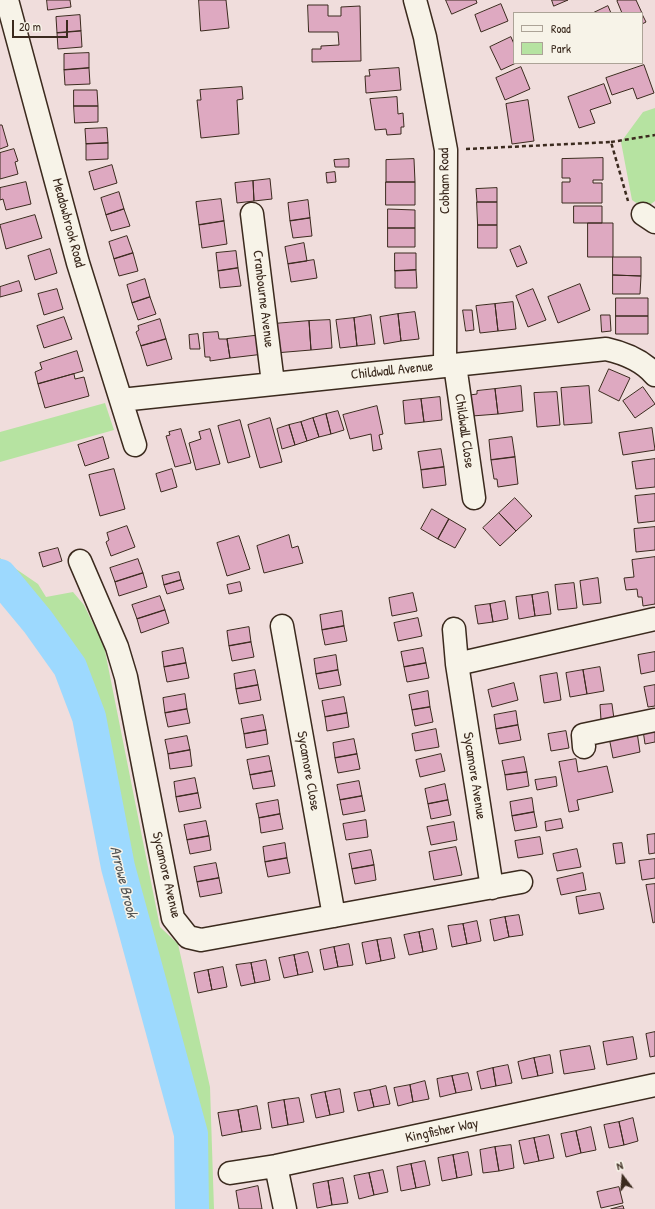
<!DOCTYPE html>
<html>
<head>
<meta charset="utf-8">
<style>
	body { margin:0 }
	#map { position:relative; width:655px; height:1209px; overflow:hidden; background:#f0dddc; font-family:"Patrick Hand",sans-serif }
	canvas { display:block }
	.legend { position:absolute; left:513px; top:12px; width:130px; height:52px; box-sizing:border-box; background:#f7f3e8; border:1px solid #aca397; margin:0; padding:5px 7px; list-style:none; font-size:12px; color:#3b2a1e }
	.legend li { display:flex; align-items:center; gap:8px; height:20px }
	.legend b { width:20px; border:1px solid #aca397 }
	.north { position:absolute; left:603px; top:1157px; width:40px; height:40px; -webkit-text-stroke:3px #f7f3e8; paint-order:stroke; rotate:344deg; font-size:11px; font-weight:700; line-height:16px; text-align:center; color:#3b2a1e }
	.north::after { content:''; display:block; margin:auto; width:14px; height:18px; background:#3b2a1e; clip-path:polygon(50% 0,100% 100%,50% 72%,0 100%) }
	.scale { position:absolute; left:12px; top:20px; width:56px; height:18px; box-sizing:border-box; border:2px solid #3b2a1e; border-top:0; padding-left:5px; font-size:12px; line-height:14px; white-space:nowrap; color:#3b2a1e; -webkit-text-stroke:3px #f7f3e8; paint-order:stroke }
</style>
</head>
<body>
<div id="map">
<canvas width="655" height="1209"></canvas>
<ul class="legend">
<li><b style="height:5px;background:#f7f3e8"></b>Road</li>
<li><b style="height:11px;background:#b6e3a1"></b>Park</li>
</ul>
<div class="north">N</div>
<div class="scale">20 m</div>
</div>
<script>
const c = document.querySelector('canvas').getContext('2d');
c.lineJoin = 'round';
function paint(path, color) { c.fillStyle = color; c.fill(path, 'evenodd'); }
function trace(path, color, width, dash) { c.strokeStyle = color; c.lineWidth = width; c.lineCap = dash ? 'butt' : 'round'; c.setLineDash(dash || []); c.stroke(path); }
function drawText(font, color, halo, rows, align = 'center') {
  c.font = font + ' "Patrick Hand",sans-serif'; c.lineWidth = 3; c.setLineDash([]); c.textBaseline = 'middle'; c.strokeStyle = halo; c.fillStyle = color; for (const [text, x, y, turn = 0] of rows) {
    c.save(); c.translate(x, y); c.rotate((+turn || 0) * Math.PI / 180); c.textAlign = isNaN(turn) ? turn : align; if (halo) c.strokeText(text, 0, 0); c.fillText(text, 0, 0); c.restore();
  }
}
paint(new Path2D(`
	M655 108V201L651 204 641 206 632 200 621 142 643 112Z
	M105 403 114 430 0 462V432Z
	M0 558 38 584 46 597 73 592 84 605 104 646 160 927 178 944 210 1087 214 1209H192L191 1134 118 867 89 717 70 667 38 622 0 576Z`), '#b6e3a1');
trace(new Path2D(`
	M0 576 38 622 70 667 89 717 118 867 191 1134 192 1209`), '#9dd9fe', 34);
const building = new Path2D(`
	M47 0H70L71 7 48 10Z
	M199 0H226L229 28 201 31Z
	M446 0H476L477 3 452 14Z
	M552 0H568L554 6Z
	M619 0H636L642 13H622L617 1Z
	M501 4 508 21 481 32 475 15Z
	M308 5H328V16H341V7L360 6 361 61 312 62V49H321V46L339 45 338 32H309Z
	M608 6 611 13H593Z
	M642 14 646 22 642 24Z
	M80 15 81 31 57 33 56 17Z
	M81 31 82 47 58 49 57 33Z
	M511 37 514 44V63H516L501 70 490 47Z
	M89 53V68L64 70V54Z
	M644 65 654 93 637 99 633 88 612 95 606 78Z
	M521 67 530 89 505 100 496 78Z
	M89 68 90 84 65 85 64 70Z
	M399 68 401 90 366 93 365 76H370L369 70Z
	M604 84 611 103 590 110 595 123 579 128 568 97Z
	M242 87 243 99 237 100 239 134 201 138 197 100H201L200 90Z
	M74 90H97L98 106H74Z
	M397 97 398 114 403 113 404 127H401V134L387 135 386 129 375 130 370 99Z
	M528 100 534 141 512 144 506 104Z
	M74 106H98V122L75 123Z
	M0 125H2L8 146 0 149Z
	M107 128 108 143 86 144 85 129Z
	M108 143V159L86 160V144Z
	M14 149 18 161 15 162 18 174 0 179V153Z
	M603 158V180H593V183H602V203H562V182H570V178H562V159Z
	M349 159V167H335L334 160Z
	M414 159 415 182H386V160Z
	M112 165 117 183 94 190 89 172Z
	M335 172 336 182 327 183 326 173Z
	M270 179 272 199 254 201 253 181Z
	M253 181 254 201 237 203 235 183Z
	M26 182 31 204 6 210 3 199 0 200V188Z
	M386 182H415V205H386Z
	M497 188V202H477L476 189Z
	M119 192 124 209 106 215 101 198Z
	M221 199 224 221 199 225 196 202Z
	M308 200 310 218 290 221 288 203Z
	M477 202H497V225H478Z
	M574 206H602V223H574Z
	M124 209 130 226 111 231 106 215Z
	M388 209 415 210V228H388Z
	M35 215 42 238 6 249 0 225Z
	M310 218 312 236 293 238 290 221Z
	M224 221 227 244 202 248 199 225Z
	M588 223H613V257H588Z
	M478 225H497V248H478Z
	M388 228H415V247H388Z
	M127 236 133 253 114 259 109 242Z
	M304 243 307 261 288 264 285 247Z
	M520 246 527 263 517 267 510 250Z
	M50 249 57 273 35 280 28 256Z
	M236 251 238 268 218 271 216 253Z
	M133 253 138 271 119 276 114 259Z
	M395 253H416V270L395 271Z
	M613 257H641V276L613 275Z
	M314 260 317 278 291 282 288 264Z
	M238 268 241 286 220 288 218 271Z
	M416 270 417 288H395V271Z
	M613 275 641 276 640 294H613Z
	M145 279 150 297 132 303 127 285Z
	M19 281 22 291 0 297V287Z
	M580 284 590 310 558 323 548 297Z
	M57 289 63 309 44 315 38 294Z
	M533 289 546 320 528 327 516 296Z
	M150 297 156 314 138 320 132 303Z
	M616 298H648V316H616Z
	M513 302 516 329 498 331 495 304Z
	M495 304 498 331 480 333 476 306Z
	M463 310H472L474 330 466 331Z
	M415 312 419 339 401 341 398 314Z
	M398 314 401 341 384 344 380 317Z
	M371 315 375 344 357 346 354 318Z
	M601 315H610L611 331 602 332Z
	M616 316H648V334H616Z
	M64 317 72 339 44 348 37 326Z
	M354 318 357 346 340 348 336 320Z
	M160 319 166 339 141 346 136 332 139 330 138 326Z
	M330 320 332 348 311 350 309 321Z
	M309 321 311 350 275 353 273 324Z
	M218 332 219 339H227L230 358 210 361V357H205L203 333Z
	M198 334 200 349H190L189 335Z
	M262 335 264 354 230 358 227 339Z
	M166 339 172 359 147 366 141 346Z
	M77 351 83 371 38 384 35 372 42 369 40 363Z
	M609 369 630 378 619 401 599 391Z
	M74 374 75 379 84 377 89 396 45 408 38 384Z
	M521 386 523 411 498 414 495 389Z
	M589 386 592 423 564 425 561 388Z
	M643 387 655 404 635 418 623 401Z
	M495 389 498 414 472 416 470 395 477 394V391Z
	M557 392 560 425 537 427 534 393Z
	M440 397 442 420 424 422 421 399Z
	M421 399 424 422 405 424 403 401Z
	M377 406 383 434 379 435 382 449 373 451 371 434 350 439 343 415Z
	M338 411 344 430 331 434 326 414Z
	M326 414 331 434 319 437 313 418Z
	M270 418 282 462 260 468 248 425Z
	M313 418 319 437 307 441 301 422Z
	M240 420 250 457 228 463 218 426Z
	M301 422 307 441 295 445 289 425Z
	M289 425 295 445 282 449 277 429Z
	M652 428 655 450 623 455 619 433Z
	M181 429 191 463 175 467 166 436 170 435 169 432Z
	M210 429 220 464 196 470 189 443 201 439 199 432Z
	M103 437 109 458 85 466 78 445Z
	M512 437 515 457 491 460 489 440Z
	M441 449 444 467 421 470 418 452Z
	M515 457 518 484 498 487 497 479H494L491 460Z
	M655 459V487L636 489 632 462Z
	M444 467 446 485 423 488 421 470Z
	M114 469 125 509 100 516 89 475Z
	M172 469 177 487 161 492 156 474Z
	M655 494V521L638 523 635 496Z
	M515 498 532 516 516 531 499 513Z
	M432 509 449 519 438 539 421 529Z
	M499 513 516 531 500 546 483 528Z
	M449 519 466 529 455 548 438 539Z
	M127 526 135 547 111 556 106 542 109 540 107 533Z
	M655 527V550L636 552 634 529Z
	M289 535 292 548 298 546 303 563 264 573 257 546Z
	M239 536 250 569 227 576 217 543Z
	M58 548 62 561 43 567 39 553Z
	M655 557V604L643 606 642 597H638L637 589 626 590 624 578 634 577 632 560Z
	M138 559 143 573 115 582 110 568Z
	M179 572 181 580 164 585 162 576Z
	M143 573 147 587 119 596 115 582Z
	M598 578 601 603 583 605 580 581Z
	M181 580 184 589 167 594 164 585Z
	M240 582 242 591 229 594 227 585Z
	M574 583 577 608 558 610 555 585Z
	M548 592 551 614 535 616 532 595Z
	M413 593 417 611 392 616 389 598Z
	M532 595 535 616 519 619 516 597Z
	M160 596 165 610 137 619 132 605Z
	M505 601 508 619 493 622 490 604Z
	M490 604 493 622 478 624 475 606Z
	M165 610 169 623 141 633 137 619Z
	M342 611 344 626 322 630 320 615Z
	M418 618 422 636 398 641 394 623Z
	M344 626 347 641 325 645 322 630Z
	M249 627 251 642 229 646 227 631Z
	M251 642 254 657 232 661 229 646Z
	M183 648 186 663 164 667 162 652Z
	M423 648 426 663 404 667 401 652Z
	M655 652V671L641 674 638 655Z
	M336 655 338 670 316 674 314 659Z
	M186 663 189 678 167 682 164 667Z
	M426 663 429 678 407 682 404 667Z
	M600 667 604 691 587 694 583 670Z
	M255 670 258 685 236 689 234 674Z
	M338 670 341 685 319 689 316 674Z
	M583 670 587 694 570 697 566 673Z
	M557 673 561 700 544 703 540 676Z
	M514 683 518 700 492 707 488 690Z
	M258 685 261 700 239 704 236 689Z
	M655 685V706L648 707 644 687Z
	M428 691 430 707 412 710 409 695Z
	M185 694 187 709 165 713 163 698Z
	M344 697 347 713 325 717 322 701Z
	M612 704 614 719 601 720 600 705Z
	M430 707 433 722 415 726 412 710Z
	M187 709 190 723 168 727 165 713Z
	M516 711 518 725 496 729 494 715Z
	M347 713 349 727 327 731 325 717Z
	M263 715 266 730 244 734 241 719Z
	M518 725 521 740 499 744 496 729Z
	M655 728V742L645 744 643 730Z
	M436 729 439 747 415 751 412 734Z
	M266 730 268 744 246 748 244 734Z
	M566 731 569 748 551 751 548 734Z
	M637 732 640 752 613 758 609 737Z
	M187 736 190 750 168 754 165 740Z
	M354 739 357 754 335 758 333 743Z
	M190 750 192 766 170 769 168 754Z
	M357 754 360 769 338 773 335 758Z
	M441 754 445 771 420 777 416 760Z
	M269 756 272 771 250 775 247 760Z
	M524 757 527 772 505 775 502 761Z
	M576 759 578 772 607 766 613 792 577 800 579 810 569 812 559 762Z
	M272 771 275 786 253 789 250 775Z
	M527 772 529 786 507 790 505 775Z
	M556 777 557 786 537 790 535 780Z
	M195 778 198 793 176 797 174 782Z
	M359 781 362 796 340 800 337 785Z
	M445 784 448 800 428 804 425 789Z
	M198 793 201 808 179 812 176 797Z
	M362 796 365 811 343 815 340 800Z
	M532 798 534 812 512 816 510 802Z
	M278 800 280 814 259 818 256 804Z
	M448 800 451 815 431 819 428 804Z
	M534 812 537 827 515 831 512 816Z
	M280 814 283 829 261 833 259 818Z
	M561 819 563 828 546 831 545 822Z
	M366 820 368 837 346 840 343 824Z
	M206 821 209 836 187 840 184 825Z
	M454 822 457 840 431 845 427 827Z
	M655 834V853L649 854 647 835Z
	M209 836 211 850 190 854 187 840Z
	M540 837 543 854 518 858 515 841Z
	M285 843 287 858 265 862 263 847Z
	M622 843 625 863 616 864 613 844Z
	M456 847 462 875 434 880 429 852Z
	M577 849 581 867 557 871 553 854Z
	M371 850 374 865 352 869 349 854Z
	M287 858 290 873 268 877 265 862Z
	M655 859V878L642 880 639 861Z
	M216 863 219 878 197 882 194 867Z
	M374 865 376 880 355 884 352 869Z
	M583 873 586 890 561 895 557 879Z
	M219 878 222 893 200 897 197 882Z
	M655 884V922L653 923 646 885Z
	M600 893 604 909 579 914 576 897Z
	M519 915 523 935 509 937 505 917Z
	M505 917 509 937 494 941 490 920Z
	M477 921 481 941 467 944 463 924Z
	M463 924 467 944 452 947 448 926Z
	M433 929 437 949 423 952 419 932Z
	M419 932 423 952 409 955 404 935Z
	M391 938 395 958 381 961 377 940Z
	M377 940 381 961 366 964 362 943Z
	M349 944 353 965 338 967 334 947Z
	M334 947 338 967 324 970 320 950Z
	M308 952 313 972 298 975 294 955Z
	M294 955 298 975 284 978 279 958Z
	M266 960 270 980 255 983 251 963Z
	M251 963 255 983 241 986 236 965Z
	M223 967 227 987 212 990 208 970Z
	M208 970 212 990 198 993 194 973Z
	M655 1032V1056L650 1057 646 1034Z
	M633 1037 637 1059 607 1065 603 1042Z
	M590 1046 595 1069 564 1074 560 1051Z
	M550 1055 553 1073 538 1076 534 1058Z
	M534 1058 538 1076 522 1079 518 1062Z
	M508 1065 512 1083 496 1086 493 1068Z
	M493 1068 496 1086 481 1089 477 1072Z
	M468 1073 472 1090 456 1093 452 1076Z
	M452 1076 456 1093 440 1097 437 1079Z
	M425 1081 429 1099 413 1102 410 1085Z
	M410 1085 413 1102 398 1106 394 1088Z
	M386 1086 390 1104 374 1107 370 1090Z
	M340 1089 344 1112 330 1115 325 1092Z
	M370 1090 374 1107 358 1111 354 1093Z
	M325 1092 330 1115 316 1118 311 1095Z
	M299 1098 304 1122 288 1125 284 1100Z
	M284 1100 288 1125 272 1128 268 1103Z
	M257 1106 261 1129 242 1132 238 1110Z
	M238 1110 242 1132 222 1136 218 1113Z
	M633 1118 638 1141 624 1145 619 1122Z
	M619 1122 624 1145 609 1148 604 1125Z
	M591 1127 596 1150 581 1153 576 1131Z
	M576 1131 581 1153 566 1157 561 1134Z
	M549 1135 554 1158 539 1161 534 1138Z
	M534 1138 539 1161 524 1164 519 1141Z
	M511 1145 514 1168 499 1171 495 1147Z
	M495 1147 499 1171 483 1173 480 1150Z
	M468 1152 472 1175 457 1178 453 1155Z
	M453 1155 457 1178 442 1181 438 1158Z
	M425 1161 430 1185 416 1188 411 1164Z
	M411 1164 416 1188 401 1191 397 1167Z
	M383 1170 388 1192 374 1195 369 1173Z
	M369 1173 374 1195 359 1199 354 1176Z
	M343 1178 348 1203 332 1205 328 1181Z
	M328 1181 332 1205 317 1208 313 1184Z
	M258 1186 262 1209H239L236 1191Z
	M619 1187 623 1203 601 1208 597 1192Z
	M623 1206 624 1209H611Z`);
paint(building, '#dea9c1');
trace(building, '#3b2a1e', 1);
const minor = new Path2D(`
	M7 0 78 263 135 445
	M415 0 425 37 446 150 445 366
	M252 214 273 383
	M643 214 655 222
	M455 365 474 498
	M121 400 606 349C624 353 643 361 655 375
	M80 561 117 647 126 677 173 918 188 937 201 940 521 882
	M282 626 334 916
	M454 629 457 664 492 888
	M457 664 655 619
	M584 747 583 735 655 720
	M276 1166 285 1209
	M230 1173 276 1166 655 1085`);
trace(minor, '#3b2a1e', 25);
trace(new Path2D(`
	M611 142 655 135
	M466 149 611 142 628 201`), '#3b2a1e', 2.5, [4, 3]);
trace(minor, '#f7f3e8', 22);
drawText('14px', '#3b2a1e', '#f7f3e8', [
	["Cobham Road",445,181,-91],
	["Meadowbrook Road",68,223,75],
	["Cranbourne Avenue",263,299,83],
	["Childwall Avenue",392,371,-6],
	["Childwall Close",464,431,82],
	["Sycamore Close",308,771,80],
	["Sycamore Avenue",474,776,81],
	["Sycamore Avenue",166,875,77],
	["Kingfisher Way",442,1131,-12]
]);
drawText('italic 15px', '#545656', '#f7f3e8', [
	["Arrowe Brook",123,882,76]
]);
</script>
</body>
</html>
